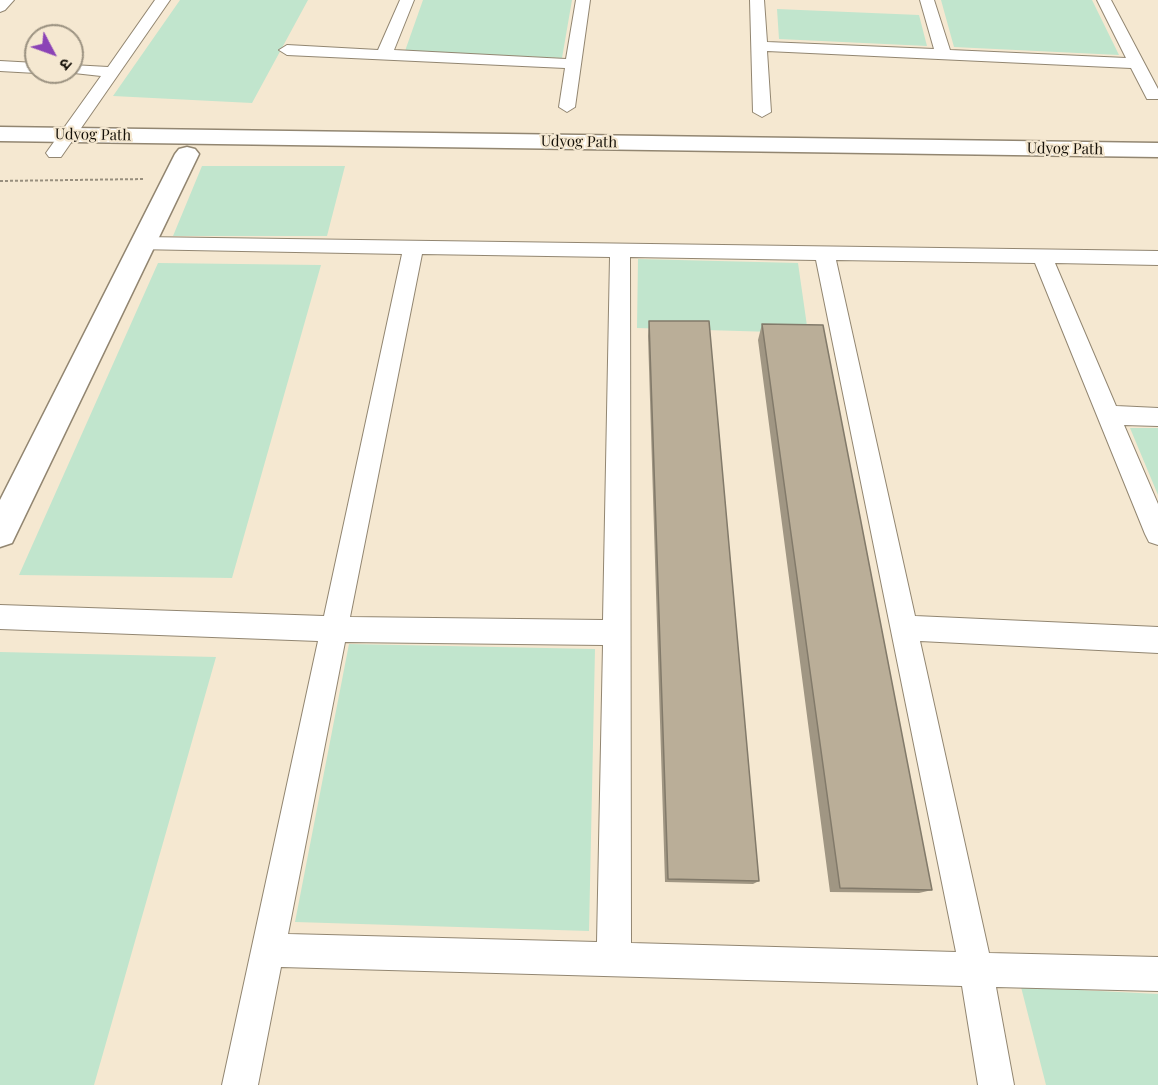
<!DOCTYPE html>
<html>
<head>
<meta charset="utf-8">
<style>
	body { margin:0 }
	#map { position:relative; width:1158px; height:1085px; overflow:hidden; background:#f5e8d1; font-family:"Playfair Display","Noto Sans Devanagari",serif }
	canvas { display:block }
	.north { position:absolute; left:24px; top:24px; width:60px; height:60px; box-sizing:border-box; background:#f5e8d1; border:2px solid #9b9281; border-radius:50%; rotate:131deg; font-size:16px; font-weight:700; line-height:24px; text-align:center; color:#151008 }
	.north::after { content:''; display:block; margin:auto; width:21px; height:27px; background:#8b43b6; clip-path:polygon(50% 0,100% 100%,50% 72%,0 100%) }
</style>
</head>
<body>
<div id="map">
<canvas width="1158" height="1085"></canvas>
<div class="north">उ</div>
</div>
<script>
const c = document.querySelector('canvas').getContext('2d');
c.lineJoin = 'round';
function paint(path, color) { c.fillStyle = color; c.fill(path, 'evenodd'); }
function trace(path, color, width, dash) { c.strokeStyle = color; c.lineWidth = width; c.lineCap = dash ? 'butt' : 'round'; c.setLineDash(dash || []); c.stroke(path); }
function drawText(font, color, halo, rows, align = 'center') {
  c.font = font + ' "Playfair Display",serif'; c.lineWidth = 4.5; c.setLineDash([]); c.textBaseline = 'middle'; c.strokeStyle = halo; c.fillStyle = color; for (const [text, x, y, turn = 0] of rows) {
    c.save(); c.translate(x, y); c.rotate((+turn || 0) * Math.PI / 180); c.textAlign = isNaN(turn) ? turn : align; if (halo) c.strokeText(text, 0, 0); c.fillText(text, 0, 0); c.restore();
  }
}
paint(new Path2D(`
	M180 0H308L252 103 113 96Z
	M423 0H572L562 58 405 51Z
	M941 0H1092L1119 55 954 47Z
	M777 9 919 15 927 46 779 39Z
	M202 166H345L327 236H173Z
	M638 259 798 263 808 333 637 328Z
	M158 263 321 265 232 578 19 575Z
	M1130 428H1158V495Z
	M349 644 595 649 589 931 295 922Z
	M0 652 216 657 94 1085H0Z
	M1021 987 1158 994V1085H1046Z`), '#c1e5cd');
const street = new Path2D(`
	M0 0H14L5 10 0 12Z
	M155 0H170L61 157H49L46 153 101 76 65 72H72V65L108 67Z
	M400 0H414L394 50 566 59 576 0H590L575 107 567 112 559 107 565 68 287 55 279 50 287 45 378 50Z
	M750 0H764L767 42 934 49 920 0H934L950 50 1126 58 1097 0H1111L1158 89V99H1147L1131 68 767 51 771 112 762 117 753 112Z
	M0 61 36 63V72H40L36 73 0 71Z
	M142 237 1158 251V265L1055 263 1116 406 1158 408V426L1124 425 1158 504V545L1149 542 1145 534 1035 263 836 260 915 616 1158 627V653L920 641 989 953 1158 957V991L996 987 1014 1085H978L962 986 281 967 258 1085H222L318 641 0 629V605L324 616 402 254 135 249 132 244 135 239ZM422 254 610 257 603 620 350 617ZM630 257 816 260 956 952 631 943ZM345 642 603 645 597 942 288 934Z`);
const secondary = new Path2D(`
	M0 127 1158 143V157L0 141Z
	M187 147 195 149 199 154 12 543 0 547V500L175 154 179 149Z`);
trace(street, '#928671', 2);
trace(secondary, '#928671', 3);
trace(new Path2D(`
	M0 181 144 179`), '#988f7e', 2, [3, 2]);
paint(street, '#fff');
paint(secondary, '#fff');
paint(new Path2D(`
	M649 321 759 881 753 884 665 882 648 336Z
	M762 324 932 890 919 893 830 892 758 340Z`), '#a09683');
const building = new Path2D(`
	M649 321H709L759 881 668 879Z
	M762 324 823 325 932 890 840 888Z`);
paint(building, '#baae98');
trace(building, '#827a6a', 1.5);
drawText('15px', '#151008', '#f5e8d1', [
	["Udyog Path",93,135,1],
	["Udyog Path",579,142,1],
	["Udyog Path",1065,149,1]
]);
</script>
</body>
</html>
